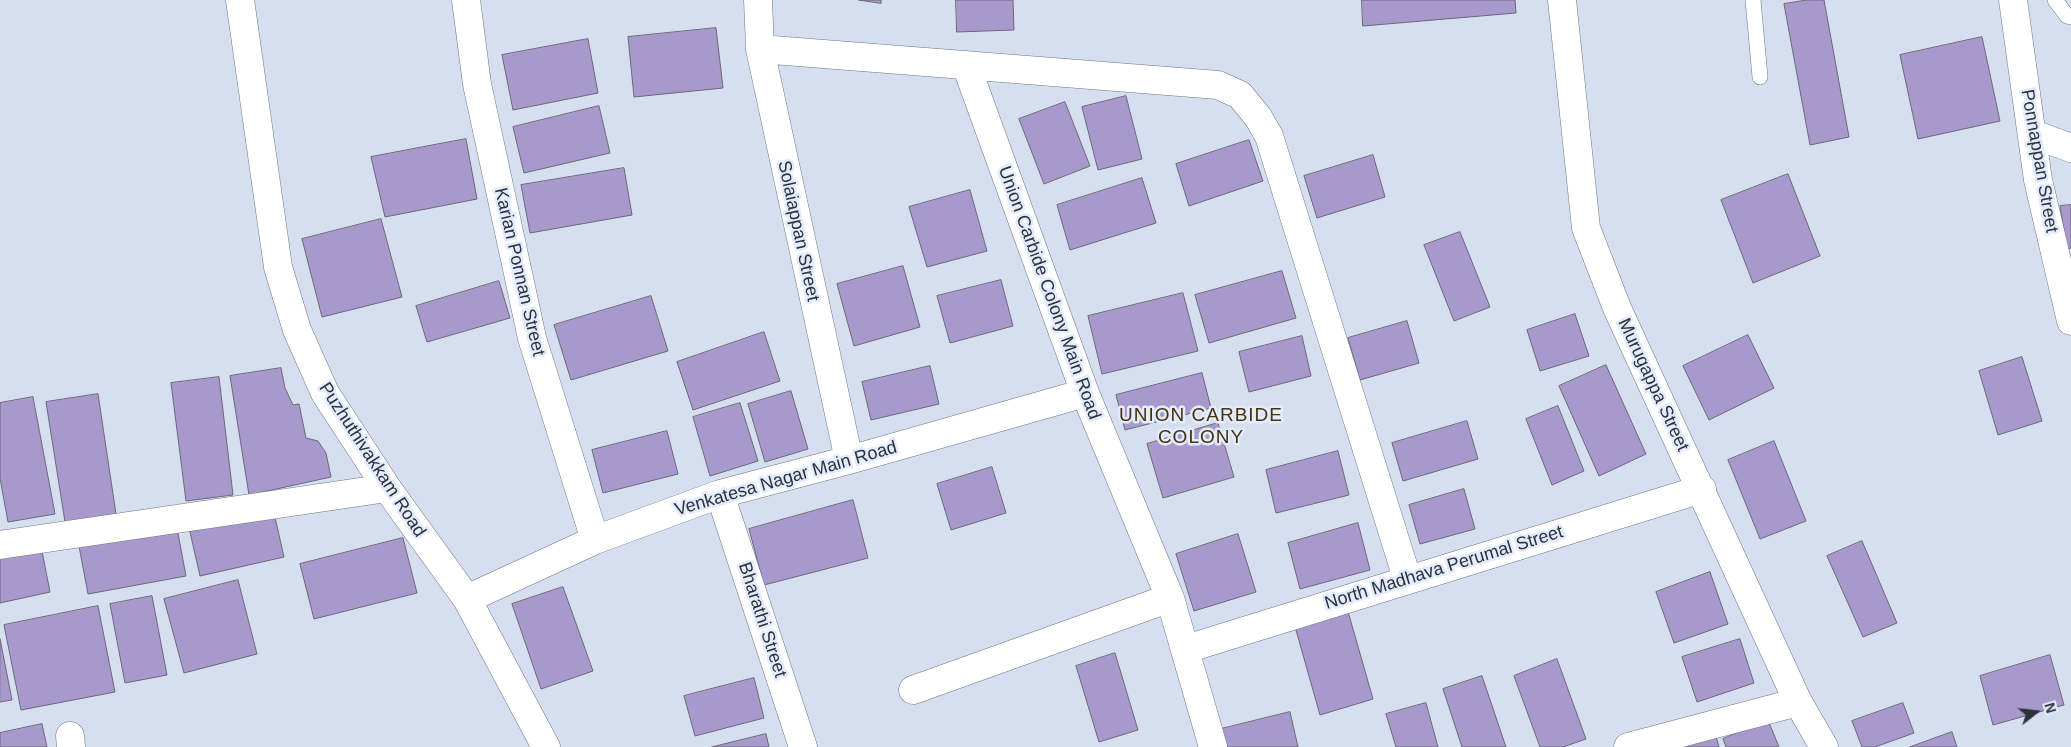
<!DOCTYPE html>
<html>
<head>
<meta charset="utf-8">
<style>
	body { margin:0 }
	#map { position:relative; width:2071px; height:747px; overflow:hidden; background:#d5dff0; font-family:Arial,sans-serif }
	canvas { display:block }
	.north { position:absolute; left:2011px; top:687px; width:50px; height:50px; -webkit-text-stroke:4px #e2ecfe; paint-order:stroke; rotate:74deg; font-size:14px; font-weight:700; line-height:20px; text-align:center; color:#2d3138 }
	.north::after { content:''; display:block; margin:auto; width:18px; height:22px; background:#2d3138; clip-path:polygon(50% 0,100% 100%,50% 72%,0 100%) }
</style>
</head>
<body>
<div id="map">
<canvas width="2071" height="747"></canvas>
<div class="north">N</div>
</div>
<script>
const c = document.querySelector('canvas').getContext('2d');
c.lineJoin = 'round';
function paint(path, color) { c.fillStyle = color; c.fill(path, 'evenodd'); }
function trace(path, color, width, dash) { c.strokeStyle = color; c.lineWidth = width; c.lineCap = dash ? 'butt' : 'round'; c.setLineDash(dash || []); c.stroke(path); }
function drawText(font, color, halo, rows, align = 'center') {
  c.font = font + ' Arial,sans-serif'; c.lineWidth = 5; c.setLineDash([]); c.textBaseline = 'middle'; c.strokeStyle = halo; c.fillStyle = color; for (const [text, x, y, turn = 0] of rows) {
    c.save(); c.translate(x, y); c.rotate((+turn || 0) * Math.PI / 180); c.textAlign = isNaN(turn) ? turn : align; if (halo) c.strokeText(text, 0, 0); c.fillText(text, 0, 0); c.restore();
  }
}
const building = new Path2D(`
	M859 0H881V3Z
	M956 0H1013L1014 30 957 32Z
	M1362 0H1515L1516 13 1363 26Z
	M1807 0H1824L1849 137 1810 145 1784 4Z
	M716 28 723 88 634 97 628 37Z
	M1982 37 2000 121 1918 139 1900 55Z
	M588 39 598 93 513 110 502 55Z
	M1126 96 1142 159 1098 170 1082 107Z
	M1065 102 1090 166 1044 184 1019 119Z
	M599 106 610 153 524 173 513 127Z
	M466 139 477 199 385 217 371 157Z
	M1249 140 1263 181 1189 206 1176 164Z
	M1373 155 1385 197 1317 218 1304 176Z
	M624 168 632 215 530 233 521 185Z
	M1788 174 1820 256 1753 283 1721 200Z
	M1142 178 1156 223 1070 250 1057 205Z
	M970 190 987 251 927 267 909 207Z
	M2071 205V248L2067 249 2060 206Z
	M381 219 402 297 322 317 302 239Z
	M1460 232 1490 307 1454 321 1424 245Z
	M903 266 920 327 854 346 837 284Z
	M1282 271 1296 318 1209 343 1195 295Z
	M1001 280 1013 326 950 343 937 296Z
	M499 281 510 318 427 342 416 306Z
	M1183 293 1198 351 1102 374 1088 316Z
	M651 296 668 351 571 380 554 325Z
	M1575 314 1589 356 1540 371 1527 330Z
	M1407 321 1419 363 1360 380 1348 338Z
	M764 332 780 381 693 410 677 362Z
	M1748 335 1774 388 1709 420 1683 366Z
	M1302 336 1311 376 1249 392 1239 352Z
	M2022 357 2042 421 1998 435 1979 371Z
	M1606 365 1646 454 1599 476 1559 386Z
	M930 366 939 404 871 420 862 382Z
	M281 368 285 388 293 405 299 404 306 438 318 441 326 453 331 477 249 495 230 376Z
	M1202 373 1211 408 1125 430 1116 395Z
	M219 377 233 495 186 501 171 383Z
	M791 391 808 449 765 462 748 404Z
	M98 394 116 514 65 522 46 402Z
	M33 397 55 514 8 522 0 478V403Z
	M740 403 758 461 710 476 693 417Z
	M1558 406 1584 471 1552 485 1526 419Z
	M1467 421 1478 459 1403 481 1392 443Z
	M1218 423 1234 477 1163 498 1147 444Z
	M667 431 678 474 603 493 592 450Z
	M1774 441 1806 521 1760 539 1728 460Z
	M1338 451 1349 495 1276 513 1266 470Z
	M992 467 1006 513 951 530 937 484Z
	M1464 489 1475 529 1420 544 1409 505Z
	M853 500 868 558 764 585 749 529Z
	M274 513 284 557 200 576 190 532Z
	M176 523 186 576 88 594 78 541Z
	M1358 523 1370 570 1300 589 1288 543Z
	M1238 534 1256 592 1194 611 1176 554Z
	M403 538 417 593 314 619 300 564Z
	M1862 541 1897 623 1863 637 1827 556Z
	M42 551 50 592 0 603V559Z
	M1710 572 1728 624 1674 643 1656 592Z
	M238 580 257 654 184 673 164 599Z
	M563 587 593 671 541 689 512 604Z
	M152 596 167 675 125 683 110 604Z
	M98 606 115 692 21 710 4 625Z
	M1347 608 1373 699 1320 715 1294 623Z
	M0 639 12 700 0 702Z
	M1740 639 1754 683 1697 702 1682 657Z
	M1115 653 1138 730 1099 742 1076 666Z
	M2050 655 2064 705 1993 725 1980 676Z
	M1557 659 1586 739 1563 747H1540L1514 676Z
	M1482 676 1506 747H1462L1443 689Z
	M754 678 764 718 695 736 684 696Z
	M1426 703 1438 747H1396L1386 714Z
	M1903 703 1914 733 1875 747H1862L1852 721Z
	M1290 712 1298 747H1226L1221 729Z
	M1768 720 1779 747H1726L1723 739Z
	M42 724 47 747H0V733Z
	M1952 732 1957 747H1910Z
	M1715 733 1719 747H1671Z
	M766 734 769 747H712Z`);
paint(building, '#a899cd');
trace(building, '#6c6778', 1);
const lane = new Path2D(`
	M1753 0 1760 77
	M2055 0 2067 16 2071 17`);
const street = new Path2D(`
	M466 0 477 84 532 338 595 540
	M758 0 760 49 849 460
	M2013 0 2038 180 2071 321
	M760 49 1218 85 1240 95 1258 117 1269 136 1407 578
	M966 65 1085 393 1170 598 1213 747
	M2033 134 2071 148
	M720 494 803 747
	M0 545 387 488
	M467 599 595 540 720 494 849 460 1085 393
	M1186 649 1702 489
	M913 690 1170 598
	M70 736 71 747
	M1628 747 1798 702`);
const secondary = new Path2D(`
	M240 0 278 267 297 330 325 393 387 488 467 599 546 747
	M1562 0 1586 228 1617 308 1798 702 1824 747`);
trace(lane, '#6d7685', 16);
trace(street, '#6d7685', 29);
trace(secondary, '#6d7685', 29);
trace(lane, '#fff', 15);
trace(street, '#fff', 28);
trace(secondary, '#fff', 28);
drawText('18px', '#2d3138', '#e2ecfe', [
	["Ponnappan Street",2039,161,80],
	["Solaiappan Street",798,231,78],
	["Karian Ponnan Street",519,272,77],
	["Union Carbide Colony Main Road",1049,293,70],
	["Murugappa Street",1653,385,65],
	["Puzhuthivakkam Road",372,460,57],
	["Venkatesa Nagar Main Road",786,479,-16],
	["North Madhava Perumal Street",1444,568,-17],
	["Bharathi Street",762,620,72]
]);
c.letterSpacing = '1px';
drawText('19px', '#47320c', '#e2ecfe', [
	["UNION CARBIDE",1201,416],
	["COLONY",1201,438]
]);
c.letterSpacing = '0px';
</script>
</body>
</html>
